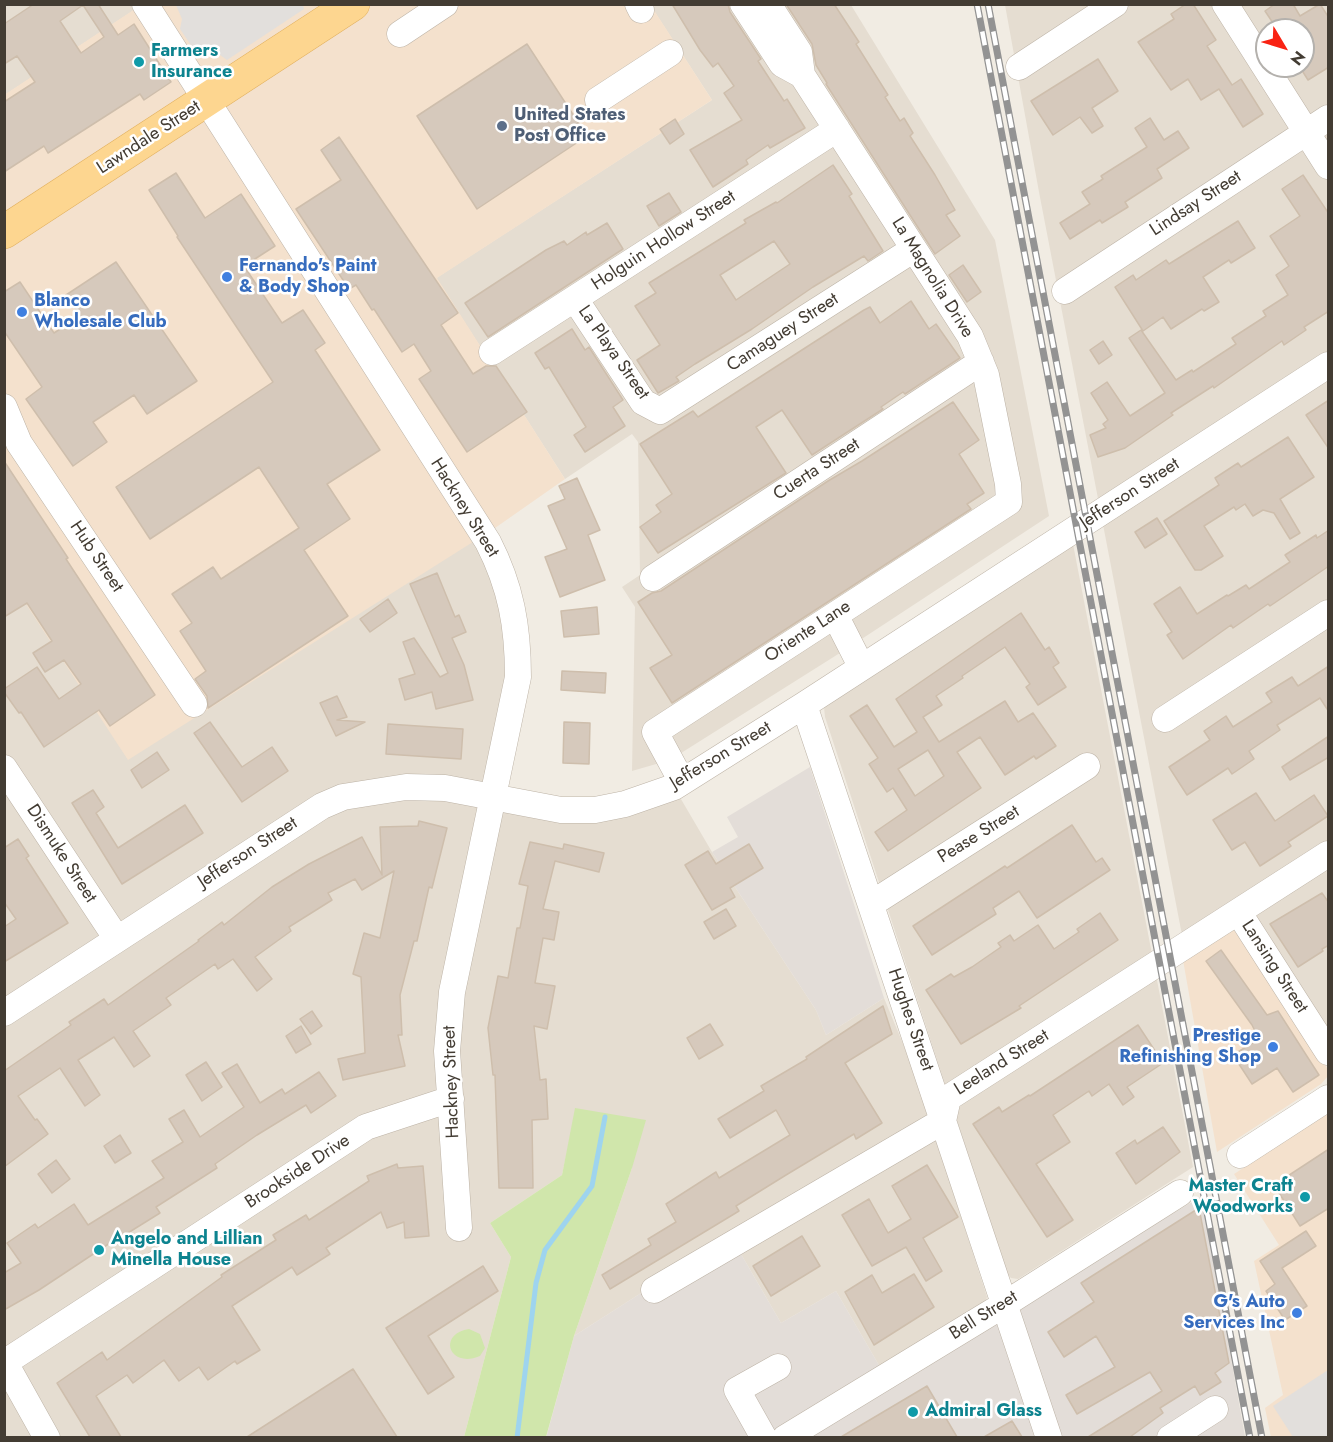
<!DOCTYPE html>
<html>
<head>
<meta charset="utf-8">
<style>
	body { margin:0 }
	#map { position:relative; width:1333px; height:1442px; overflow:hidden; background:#f1ece3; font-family:Jost,sans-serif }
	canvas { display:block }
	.frame { position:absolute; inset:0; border:6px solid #433c33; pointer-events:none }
	.north { position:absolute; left:1255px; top:18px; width:60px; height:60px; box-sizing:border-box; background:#fff; border:2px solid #b4b1ad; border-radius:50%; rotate:128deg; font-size:16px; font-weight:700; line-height:24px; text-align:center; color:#433c33 }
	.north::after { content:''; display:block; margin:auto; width:21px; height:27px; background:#f92313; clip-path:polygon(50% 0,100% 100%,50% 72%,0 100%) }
</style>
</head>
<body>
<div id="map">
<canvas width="1333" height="1442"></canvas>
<div class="frame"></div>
<div class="north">N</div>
</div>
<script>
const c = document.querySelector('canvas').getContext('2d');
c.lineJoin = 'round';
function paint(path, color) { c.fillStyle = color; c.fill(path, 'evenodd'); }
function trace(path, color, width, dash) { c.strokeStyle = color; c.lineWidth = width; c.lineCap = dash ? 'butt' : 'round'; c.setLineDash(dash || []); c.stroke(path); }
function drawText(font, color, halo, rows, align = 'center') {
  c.font = font + ' Jost,sans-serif'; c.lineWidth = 5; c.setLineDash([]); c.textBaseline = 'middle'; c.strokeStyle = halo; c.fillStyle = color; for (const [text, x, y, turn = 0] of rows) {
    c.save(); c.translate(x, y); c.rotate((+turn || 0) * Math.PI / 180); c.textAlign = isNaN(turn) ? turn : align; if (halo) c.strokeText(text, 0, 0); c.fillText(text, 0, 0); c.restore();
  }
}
paint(new Path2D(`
	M5 5H137L139 7 5 95Z
	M650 5H851L995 240 1049 516 851 646 670 760 632 771 635 607 622 587 640 575 638 442 632 434 565 479 436 278 712 100Z
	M1005 5H1328V1032L1242 898 1182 935 1039 192ZM1267 30H1303V66H1267Z
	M476 539 499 585 508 678 479 804 678 794 712 852 816 1010 826 1035 884 998 913 1068 987 1297 984 1306 880 1367 836 1291 781 1323 741 1254 657 1302 649 1288 574 1336 632 1168 576 1109 562 1175 490 1223 511 1257 464 1437H5L4 572Z
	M1073 544 1193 1167 1018 1279 1011 1278 1007 1274 825 717 824 707Z`), '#e5ddd1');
paint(new Path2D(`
	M650 4 712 100 437 278 565 479 495 528 128 760 5 572 4 95 138 7 137 5Z
	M1232 929 1246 941 1327 1068 1328 1076 1321 1084 1217 1152 1183 960Z
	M1328 1113V1437H1271L1265 1408 1283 1395 1254 1261 1279 1245 1234 1174Z`), '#f4e1cd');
paint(new Path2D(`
	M810 767 884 998 826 1035 816 1010 712 852 738 837 727 817Z
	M1202 1196 1245 1437 798 1438Z
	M741 1254 781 1323 836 1291 880 1367 763 1437 546 1438 574 1336 649 1288 658 1302Z`), '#e3ddd8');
paint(new Path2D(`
	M575 1108 646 1120 632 1168 574 1336 546 1437H464L511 1257 490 1223 562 1175Z
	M469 1329 480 1334 485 1348 480 1356C449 1369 437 1334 469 1329Z`), '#d0e6ab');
paint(new Path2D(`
	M303 5 304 9 227 60 216 52H207L199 57 180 29 182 19 176 5Z
	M1328 1370V1437H1293L1273 1406Z`), '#e2dfdc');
trace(new Path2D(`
	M517 1438 536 1283 545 1250 592 1186 605 1117`), '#9ed4ef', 5);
const building = new Path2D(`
	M34 4H98L118 35 134 24 171 82 144 100 140 94 48 153 44 146 4 172V102L35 82 17 56 4 64V24ZM83 5 104 37 81 53 60 21Z
	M672 4H728L730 12 761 59 758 61 784 101 787 99 805 128 770 148 768 145 746 160 748 164 713 187 690 150 742 120 724 93 734 86 718 63 713 67 700 50Z
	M786 4H834L859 42 856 44 888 95 885 97 900 121 904 118 913 133 910 136 935 175 955 210 946 215 960 236 935 254 826 84 827 83 816 65 812 44Z
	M1186 4H1193L1216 40 1207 46 1232 85 1241 79 1263 114 1243 127 1219 89 1201 100 1188 79 1171 90 1138 42 1174 19 1171 14Z
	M1275 4H1293L1300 16 1320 4 1329 18V67L1308 80 1303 72V30H1278L1283 27 1280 23 1275 26 1265 11Z
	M527 44 587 136 477 209 417 116Z
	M1098 59 1118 91 1092 108 1103 126 1092 133 1080 117 1053 135 1031 101Z
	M1150 118 1164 140 1178 131 1189 148 1157 169 1162 178 1125 202 1128 207 1102 223 1100 220 1070 239 1060 223 1090 204 1082 192 1103 179 1101 176 1147 147 1135 128Z
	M675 119 684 134 670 144 660 129Z
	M339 137 458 313 441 325 473 374 486 366H496L527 412 467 452 419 379 431 371 414 344 402 352 374 309 372 310 356 285 349 289 296 209 341 180 321 150Z
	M833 165 852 194 849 196 883 251 868 261 864 256 813 287 752 329 695 364 676 377 679 381 658 393 637 360 660 345 635 306 656 293 649 283 746 223 744 220 776 202 777 203ZM774 241 790 264 736 300 720 275Z
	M176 173 205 218 241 194 275 246 244 266 282 323 303 310 325 343 315 350 380 450 327 484 350 519 304 550 348 616 208 708 207 696 195 679 206 671 180 631 192 623 172 594 213 567 221 579 299 528 259 467 150 539 116 487 273 382 177 237 178 236 149 190Z
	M1303 175 1329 214V311L1304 327 1306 330 1284 345 1282 341 1214 388 1213 386 1171 413 1173 415 1125 448 1098 457 1090 435 1106 428 1103 424 1108 420 1091 393 1107 382 1130 416 1165 393 1129 338 1141 330 1176 380 1192 370 1193 372 1236 344 1232 338 1266 316 1263 311 1288 295 1276 275 1289 266 1270 236 1300 216 1282 189Z
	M669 193 681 212 659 226 647 206Z
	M1238 221 1255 248 1231 263 1229 260 1203 277 1219 302 1204 311 1202 309 1171 329 1163 317 1143 331 1115 287 1133 275 1136 280 1166 260 1169 264Z
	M607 223 623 249 488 337 465 303 546 250 564 241 567 245 586 232 587 235Z
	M116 262 197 381 147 414 134 395 93 422 107 442 73 466 26 399 42 387 4 331V292L20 282 54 333 80 316 66 295Z
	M963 265 981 292 967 302 949 275Z
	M911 301 929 329 936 324 960 358 905 394 903 392 881 407 883 409 812 455 782 410 756 427 786 473 658 553 640 527 661 512 656 505 672 494 640 444 693 411 698 417 864 310 870 307 880 323Z
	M572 329 585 350 589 347 623 400 613 407 625 426 585 452 574 435 586 427 549 367 545 369 535 353Z
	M1103 341 1112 355 1099 364 1090 350Z
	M1329 400V449L1306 415Z
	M953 402 979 440 959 454 984 493 967 504 971 509 672 703 650 668 672 655 638 602 652 593 661 591 828 481 862 461Z
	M1288 437 1314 477 1280 499 1300 533 1290 539 1274 513 1263 510 1253 516 1245 504 1236 510 1234 507 1204 526 1223 556 1201 570H1195L1164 521 1219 485 1215 478 1238 463 1241 467Z
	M4 461 68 558 66 559 155 695 110 726 99 710 44 747 21 712 19 713 4 692V689L37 667 59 699 81 684 64 660 45 672 33 653 52 641 27 603 4 617Z
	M577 478 600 530 588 535 605 580 560 597 545 557 567 549 548 506 565 499 559 486Z
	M1157 518 1167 534 1145 548 1135 532Z
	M1329 530V566L1270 606 1268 604 1233 628 1231 625 1183 659 1167 635 1172 632 1154 604 1180 587 1197 614 1227 595 1228 596 1246 585 1249 589 1290 562 1285 555 1316 535 1317 538Z
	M437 573 455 617 459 615 466 632 452 638 464 665 473 700 436 709 432 692 405 700 399 679 415 674 403 642 414 638 440 677 448 673 410 584Z
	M388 599 397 613 370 632 360 619Z
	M597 607 599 634 564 637 561 611Z
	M1021 613 1045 650 1049 647 1059 663 1053 667 1066 687 1038 705 1026 687 1030 684 1005 647 962 676 963 678 936 696 942 705 923 717 939 742 1005 701 1018 722 1033 713 1056 746 1036 759 1034 756 1005 775 980 737 957 752 981 788 888 851 875 832 907 810 893 788 887 792 869 764 878 758 850 716 867 705 894 747 917 732 896 699ZM928 750 944 776 915 796 898 769Z
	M1329 666V712L1320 698 1277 725 1280 730 1249 751 1254 759 1232 774 1228 768 1187 795 1169 767 1210 740 1204 731 1226 716 1233 727 1272 702 1266 693 1292 677 1298 686Z
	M562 671 606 673 605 693 561 690Z
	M337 696 347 717 337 720 365 722 336 736 320 703Z
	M210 722 242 767 272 747 288 771 242 802 194 733Z
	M564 722 590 723 589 764 563 763Z
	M388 724 463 729 461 759 386 754Z
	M1329 736V757L1290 780 1282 767Z
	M157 752 169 770 142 788 131 770Z
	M93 790 104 807 96 813 118 848 185 805 203 833 122 884 72 803Z
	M1256 793 1275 821 1314 795 1328 816 1288 842 1291 846 1260 866 1245 842 1232 850 1213 820Z
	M419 821 447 828 432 888 429 887 417 941H414L400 995 402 1035H398L405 1066 343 1080 338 1059 365 1053 361 977 353 974 364 933 380 938 394 871 362 890 355 879 328 893 332 900 289 927 291 931 255 957 272 979 257 991 233 959 218 969 215 964 166 998 171 1005 133 1031 150 1056 134 1067 114 1037 78 1060 100 1095 85 1106 60 1068 18 1096 35 1120 37 1119 48 1134 4 1167V1071L71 1025 69 1022 104 999 108 1005 199 941 198 940 222 922 224 925 272 887 309 864 362 837 382 875 380 827 418 826Z
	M1072 825 1096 862 1102 858 1110 870 1037 918 1019 891 993 908 996 914 932 955 913 926 1005 866 1007 868Z
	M18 839 29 856 26 858 68 923 4 962V927L16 919 4 902V848Z
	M530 842 563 849 564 844 604 853 599 872 555 861 543 909 559 912 554 940 543 938 535 983 555 986 547 1029 534 1026 540 1080 546 1079 548 1119 532 1120 533 1188H499L495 1075H493L488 1028 498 976 508 978 517 928H520L528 886 519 884Z
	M749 844 763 868 730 888 735 897 712 910 685 865 708 851 716 864Z
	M1322 893 1329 903V945L1322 949 1323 951 1298 967 1270 924Z
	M726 909 736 926 714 939 704 922Z
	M1100 913 1118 940 1019 1006 1021 1008 961 1044 926 990 951 974 954 977 972 967 1001 947 998 943 1010 935 1014 941 1038 925 1054 949 1079 932 1077 929Z
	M1221 950 1267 1015 1278 1011 1319 1075 1293 1092 1277 1068 1252 1084 1233 1055 1259 1039 1252 1025 1206 961Z
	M883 1006 892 1034 845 1063 882 1123 856 1139 854 1134 786 1175 736 1206 739 1211 610 1289 602 1275 651 1245 648 1239 676 1222 666 1204 716 1172 719 1178 790 1135 776 1110 730 1138 718 1119 764 1091 761 1086 807 1059 806 1057Z
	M312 1011 322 1026 311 1034 300 1019Z
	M710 1024 723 1045 699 1059 687 1038Z
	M1138 1025 1163 1063 1127 1087 1134 1097 1123 1105 1109 1084 1092 1096 1089 1091 1053 1115 1070 1142 1036 1164 1073 1220 1047 1237 973 1124 999 1107 1002 1112 1029 1095 1030 1096Z
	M301 1026 311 1044 296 1053 286 1036Z
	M206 1062 222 1087 202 1101 186 1075Z
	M237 1064 260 1103 282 1089 285 1094 319 1072 336 1096 311 1113 306 1105 257 1135 215 1164 217 1168 156 1207 160 1213 123 1236 122 1235 39 1290 4 1310V1273L21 1263 7 1243 35 1224 38 1228 74 1204 88 1225 164 1178 152 1161 183 1142 169 1119 184 1110 200 1137 244 1107 222 1073Z
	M1163 1127 1180 1152 1136 1184 1116 1153 1135 1140 1137 1144Z
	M120 1135 131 1153 115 1163 104 1146Z
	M1329 1149V1208L1300 1226 1274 1185Z
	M56 1160 70 1179 52 1193 38 1174Z
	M397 1164 398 1168 423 1166 429 1236 405 1238 404 1222 387 1228 381 1212 326 1248 330 1254 297 1275 292 1267 232 1306 260 1350 237 1364 235 1361 208 1380 199 1367 179 1381 164 1360 133 1383 127 1375 96 1396 121 1437H90L57 1383 102 1352 107 1360 222 1277 221 1275 276 1240 273 1235 306 1215 309 1220 369 1181 367 1176Z
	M927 1165 958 1217 923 1238 942 1271 926 1281 906 1247 872 1266 842 1215 869 1199 888 1233 911 1219 892 1186Z
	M1199 1208 1229 1363 1215 1373 1221 1382 1200 1395 1195 1386 1160 1408 1163 1413 1130 1437H1088L1162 1391 1150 1372 1077 1414 1066 1395 1115 1367 1096 1336 1064 1357 1048 1332 1094 1302 1081 1283Z
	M1306 1231 1316 1246 1282 1268 1307 1306 1285 1320 1266 1291 1275 1284 1260 1261Z
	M802 1236 820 1266 771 1296 753 1266Z
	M483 1266 498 1291 428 1336 454 1377 428 1394 386 1328Z
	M914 1274 934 1307 874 1345 845 1292 872 1275 882 1293Z
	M353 1369 397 1437H247Z
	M927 1386 957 1437H841Z
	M1012 1421 1022 1437H984Z`);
paint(building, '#d6c9bc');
trace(building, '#cebeac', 1.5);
const minor = new Path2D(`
	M145 4 488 542C511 587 518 626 518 677L452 992 447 1051 459 1228
	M638 4 641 10
	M743 4 782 64 802 75 799 52 768 4
	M1225 4 1328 166
	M400 34 445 4
	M1019 67 1115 4
	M598 100 670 53
	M1065 291 1328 118
	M575 299 643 402 660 411 914 249
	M492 352 837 129
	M4 407 19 443 194 704
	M653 578 981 362
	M835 615 861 666
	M804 705 1049 1438
	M1165 719 1328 613
	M4 768 117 939
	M682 782 655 732 1009 502 1008 484 986 375 970 336 802 75
	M871 904 1087 766
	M1239 913 1328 1052
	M4 1013 322 806 343 797 406 787 445 788 561 810H595L625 804 674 787 804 705 1328 365
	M1240 1155 1328 1098
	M654 1290 943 1121 948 1098 1328 854
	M4 1361 47 1438
	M4 1363 366 1127 451 1099
	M764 1438 737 1390 778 1367
	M785 1438 1005 1304 1180 1193
	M1170 1438 1215 1409`);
const major = new Path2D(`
	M4 232 353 4`);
trace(minor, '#bdb3a6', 27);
trace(major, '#e2b160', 34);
trace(minor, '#fff', 26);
trace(major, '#fdd690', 33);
const rail = new Path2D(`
	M977 4 1250 1438
	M988 4 1262 1438`);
trace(rail, '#939393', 7);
trace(rail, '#fff', 4.5, [14]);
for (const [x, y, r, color] of [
	[139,62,6,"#0f9aa8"],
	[502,126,6,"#5c6f8a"],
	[227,277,6,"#3f7fe0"],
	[22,312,6,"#3f7fe0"],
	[1273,1047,6,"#3f7fe0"],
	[1305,1197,6,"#0f9aa8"],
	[99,1250,6,"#0f9aa8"],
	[1297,1313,6,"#3f7fe0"],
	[913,1412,6,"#0f9aa8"]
]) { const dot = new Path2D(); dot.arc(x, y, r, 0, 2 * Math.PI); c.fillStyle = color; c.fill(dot); trace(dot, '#fff', 2); }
drawText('bold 18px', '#0d838f', '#fff', [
	["Farmers",151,52],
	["Insurance",151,73],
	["Master Craft",1293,1187,"right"],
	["Woodworks",1293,1208,"right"],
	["Angelo and Lillian",111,1240],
	["Minella House",111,1261],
	["Admiral Glass",925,1412]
], 'left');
drawText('bold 18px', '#4e5e75', '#fff', [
	["United States",514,116],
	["Post Office",514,137]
], 'left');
drawText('18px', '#433c33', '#fff', [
	["Lawndale Street",149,138,-33],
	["Lindsay Street",1196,204,-33],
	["Holguin Hollow Street",664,241,-33],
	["La Magnolia Drive",932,278,58],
	["Camaguey Street",783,333,-33],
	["La Playa Street",613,353,55],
	["Cuerta Street",817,470,-33],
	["Jefferson Street",1130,494,-33],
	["Hackney Street",464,508,58],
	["Hub Street",96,557,56],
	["Oriente Lane",808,632,-33],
	["Jefferson Street",721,756,-31],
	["Pease Street",979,835,-32],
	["Jefferson Street",248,853,-33],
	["Dismuke Street",61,854,57],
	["Lansing Street",1274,967,57],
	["Hughes Street",910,1020,71],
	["Leeland Street",1002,1063,-32],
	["Hackney Street",452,1082,-92],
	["Brookside Drive",298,1172,-33],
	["Bell Street",984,1316,-32]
]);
drawText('bold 18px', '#366cbe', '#fff', [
	["Fernando's Paint",239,267],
	["& Body Shop",239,288],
	["Blanco",34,302],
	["Wholesale Club",34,323],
	["Prestige",1261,1037,"right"],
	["Refinishing Shop",1261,1058,"right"],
	["G's Auto",1285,1303,"right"],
	["Services Inc",1285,1324,"right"]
], 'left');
</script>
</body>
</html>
